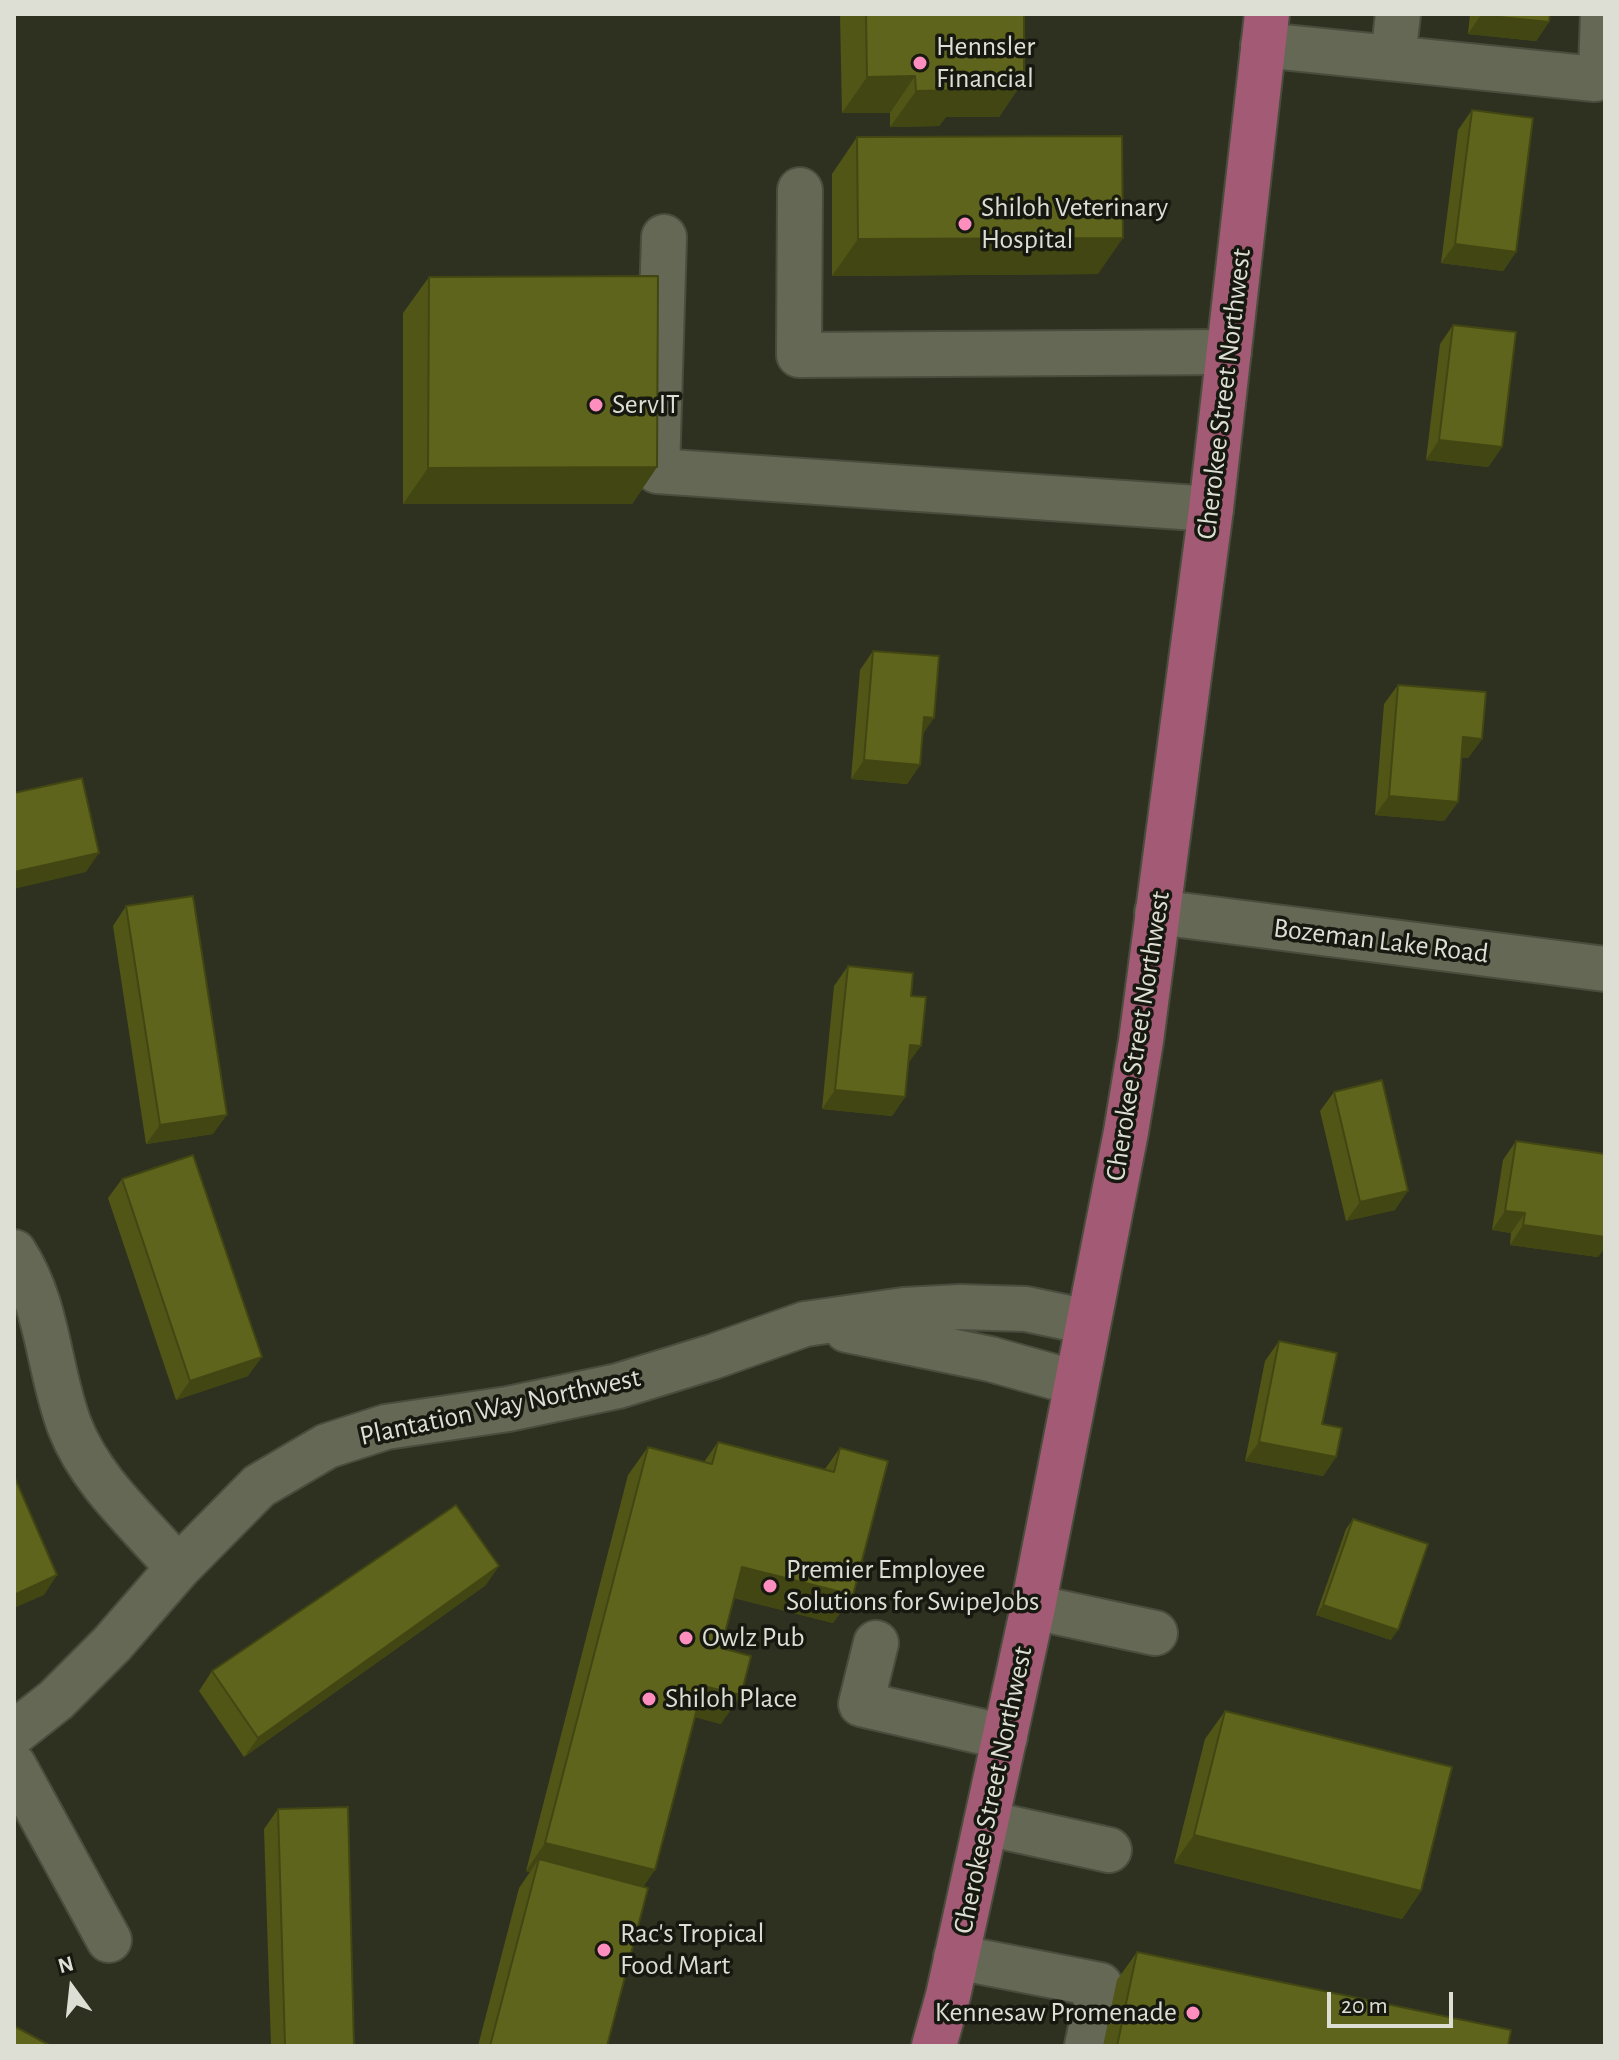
<!DOCTYPE html>
<html>
<head>
<meta charset="utf-8">
<style>
	body { margin:0 }
	#map { position:relative; width:1619px; height:2060px; overflow:hidden; background:#2f3120; font-family:"Alegreya Sans",sans-serif }
	canvas { display:block }
	.frame { position:absolute; inset:0; border:16px solid #dddfd4; pointer-events:none }
	.north { position:absolute; left:32px; top:1948px; width:80px; height:80px; -webkit-text-stroke:6px #171810; paint-order:stroke; rotate:345deg; font-size:22px; font-weight:700; line-height:32px; text-align:center; color:#dddfd4 }
	.north::after { content:''; display:block; margin:auto; width:28px; height:36px; background:#dddfd4; clip-path:polygon(50% 0,100% 100%,50% 72%,0 100%) }
	.scale { position:absolute; left:1327px; top:1992px; width:126px; height:36px; box-sizing:border-box; border:4px solid #dddfd4; border-top:0; padding-left:10px; font-size:24px; line-height:28px; white-space:nowrap; color:#dddfd4; -webkit-text-stroke:6px #171810; paint-order:stroke }
</style>
</head>
<body>
<div id="map">
<canvas width="1619" height="2060"></canvas>
<div class="frame"></div>
<div class="north">N</div>
<div class="scale">20 m</div>
</div>
<script>
const c = document.querySelector('canvas').getContext('2d');
c.lineJoin = 'round';
function trace(path, color, width, dash) { c.strokeStyle = color; c.lineWidth = width; c.lineCap = dash ? 'butt' : 'round'; c.setLineDash(dash || []); c.stroke(path); }
function paint(path, color) { c.fillStyle = color; c.fill(path, 'evenodd'); }
function drawText(font, color, halo, rows, align = 'center') {
  c.font = font + ' "Alegreya Sans",sans-serif'; c.lineWidth = 7; c.setLineDash([]); c.textBaseline = 'middle'; c.strokeStyle = halo; c.fillStyle = color; for (const [text, x, y, turn = 0] of rows) {
    c.save(); c.translate(x, y); c.rotate((+turn || 0) * Math.PI / 180); c.textAlign = isNaN(turn) ? turn : align; if (halo) c.strokeText(text, 0, 0); c.fillText(text, 0, 0); c.restore();
  }
}
const minor = new Path2D(`
	M1263 45 1595 79 1601 70 1603 14
	M1393 58 1398 14
	M800 190 799 355 1229 352
	M664 237 657 471 1211 509
	M1157 912 1605 969
	M14 1252C49 1305 48 1370 70 1427 92 1483 140 1523 178 1568
	M847 1330 990 1359 1076 1383
	M1033 1607 1155 1633
	M876 1643 861 1704 1005 1737
	M14 1733 56 1700 112 1644 178 1568 259 1486 327 1446 386 1427 508 1409 618 1386 712 1357 805 1324 904 1310 960 1307 1026 1309 1088 1322
	M14 1766 109 1940
	M986 1823 1109 1850
	M956 1957 1100 1985 1087 2046`);
const major = new Path2D(`
	M934 2046 948 1996 1033 1607 1126 1132 1141 1041 1211 509 1267 14`);
trace(minor, '#4a4c3d', 48);
trace(major, '#4a4c3d', 48);
trace(minor, '#656854', 44);
trace(major, '#a35b75', 44);
paint(new Path2D(`
	M840 14H1024V80L999 117H946L939 126 890 127V113H842Z
	M1470 14H1550L1549 22 1536 41 1468 34Z
	M1472 110 1516 252 1503 271 1441 263 1458 130Z
	M857 137 1098 274 832 276V174Z
	M429 277 657 467 632 504H403V313Z
	M1453 325 1502 447 1488 467 1426 460 1440 344Z
	M873 651 923 734 920 765 907 784 851 779 860 670Z
	M1398 685 1482 739 1468 758 1461 757 1458 802 1444 821 1375 815 1384 704Z
	M126 906 213 1134 146 1144 113 926Z
	M848 966 911 996 908 1064 905 1097 892 1116 822 1109 834 986Z
	M1334 1092 1395 1210 1346 1221 1320 1111Z
	M1516 1141 1605 1154V1247L1598 1257 1510 1245 1511 1233 1492 1230 1503 1160Z
	M122 1179 248 1376 176 1400 108 1198Z
	M1279 1341 1322 1424 1336 1457 1323 1476 1245 1461 1265 1361Z
	M718 1442 825 1469 840 1448 853 1595 833 1623 734 1598 721 1648V1724L695 1717 644 1886 607 2046H478L519 1888 530 1872 526 1871 628 1475 648 1447 704 1462Z
	M1353 1519 1391 1640 1316 1615 1346 1529Z
	M486 1585 244 1757 199 1691 212 1671Z
	M1225 1711 1421 1891 1402 1919 1174 1863 1205 1739Z
	M278 1809 354 2046H271L264 1829Z
	M1137 1952 1508 2046H1103L1117 1980Z`), '#515617');
paint(new Path2D(`
	M1481 15 1549 22 1536 41 1468 34Z
	M915 76 890 113H842L867 77Z
	M1024 80 999 117H946L939 126 890 127 916 91 965 81Z
	M1123 238 1098 274 832 276 858 239Z
	M1455 244 1516 252 1503 271 1441 263Z
	M1439 440 1502 447 1488 467 1426 460Z
	M657 467 632 504H403L428 468Z
	M924 717 934 718 921 737Z
	M1463 737 1482 739 1468 758 1449 756Z
	M864 760 920 765 907 784 851 779Z
	M1389 796 1458 802 1444 821 1375 815Z
	M99 853 86 872 14 889V872Z
	M910 1045 921 1046 907 1065Z
	M835 1090 905 1097 892 1116 822 1109Z
	M227 1115 213 1134 146 1144 160 1125Z
	M1408 1191 1395 1210 1346 1221 1360 1202Z
	M1505 1211 1525 1213 1511 1233 1492 1230Z
	M1523 1225 1605 1237V1247L1598 1257 1510 1245Z
	M262 1357 248 1376 176 1400 190 1381Z
	M1259 1442 1336 1457 1323 1476 1245 1461Z
	M499 1566 486 1585 244 1757 258 1738Z
	M742 1567 853 1595 833 1623 722 1595Z
	M57 1575 44 1595 14 1608V1595Z
	M1323 1605 1398 1630 1391 1640 1316 1615Z
	M703 1686 741 1695 721 1724 683 1714Z
	M1194 1835 1421 1891 1402 1919 1174 1863Z
	M545 1843 655 1870 635 1899 539 1859 530 1872 526 1871Z`), '#424613');
const building = new Path2D(`
	M866 14H1024V80L965 81V90L916 91 915 76 867 77Z
	M1481 14H1550L1549 22 1481 15Z
	M1472 110 1533 118 1516 252 1455 244Z
	M1122 136 1123 238 858 239 857 137Z
	M658 276 657 467 428 468 429 277Z
	M1453 325 1516 332 1502 447 1439 440Z
	M873 651 939 656 934 718 924 717 920 765 864 760Z
	M1398 685 1486 692 1482 739 1463 737 1458 802 1389 796Z
	M82 778 99 853 14 872V793Z
	M193 896 227 1115 160 1125 126 906Z
	M848 966 913 973 911 996 926 997 921 1046 910 1045 905 1097 835 1090Z
	M1382 1080 1408 1191 1360 1202 1334 1092Z
	M1516 1141 1605 1154V1237L1523 1225 1525 1213 1505 1211Z
	M193 1155 262 1357 190 1381 122 1179Z
	M1279 1341 1337 1353 1322 1424 1342 1428 1336 1457 1259 1442Z
	M718 1442 834 1472 840 1448 888 1461 853 1595 742 1567 721 1648 751 1656 741 1695 703 1686 655 1870 545 1843 648 1447 712 1464Z
	M14 1476 57 1575 14 1595Z
	M456 1505 499 1566 258 1738 212 1671Z
	M1353 1519 1428 1544 1398 1630 1323 1605Z
	M1225 1711 1452 1767 1421 1891 1194 1835Z
	M348 1807 354 2046H285L278 1809Z
	M539 1859 648 1888 607 2046H490Z
	M1137 1952 1511 2030 1508 2046H1117Z
	M14 2026 51 2046H14Z`);
paint(building, '#5e641b');
trace(building, '#424613', 2);
for (const [x, y, r, color] of [
	[920,63,8,"#fd8ebe"],
	[965,224,8,"#fd8ebe"],
	[596,405,8,"#fd8ebe"],
	[770,1586,8,"#fd8ebe"],
	[686,1638,8,"#fd8ebe"],
	[649,1699,8,"#fd8ebe"],
	[604,1950,8,"#fd8ebe"],
	[1193,2013,8,"#fd8ebe"]
]) { const dot = new Path2D(); dot.arc(x, y, r, 0, 2 * Math.PI); c.fillStyle = color; c.fill(dot); trace(dot, '#171810', 3); }
drawText('28px', '#dddfd4', '#171810', [
	["Hennsler",936,47],
	["Financial",936,79],
	["Shiloh Veterinary",981,208],
	["Hospital",981,240],
	["ServIT",612,405],
	["Premier Employee",786,1570],
	["Solutions for SwipeJobs",786,1602],
	["Owlz Pub",702,1638],
	["Shiloh Place",665,1699],
	["Rac's Tropical",620,1934],
	["Food Mart",620,1966],
	["Kennesaw Promenade",1177,2013,"right"]
], 'left');
drawText('28px', '#dddfd4', '#171810', [
	["Cherokee Street Northwest",1224,394,-83],
	["Bozeman Lake Road",1381,941,7],
	["Cherokee Street Northwest",1138,1036,-81],
	["Plantation Way Northwest",500,1407,-12],
	["Cherokee Street Northwest",993,1790,-78]
]);
</script>
</body>
</html>
